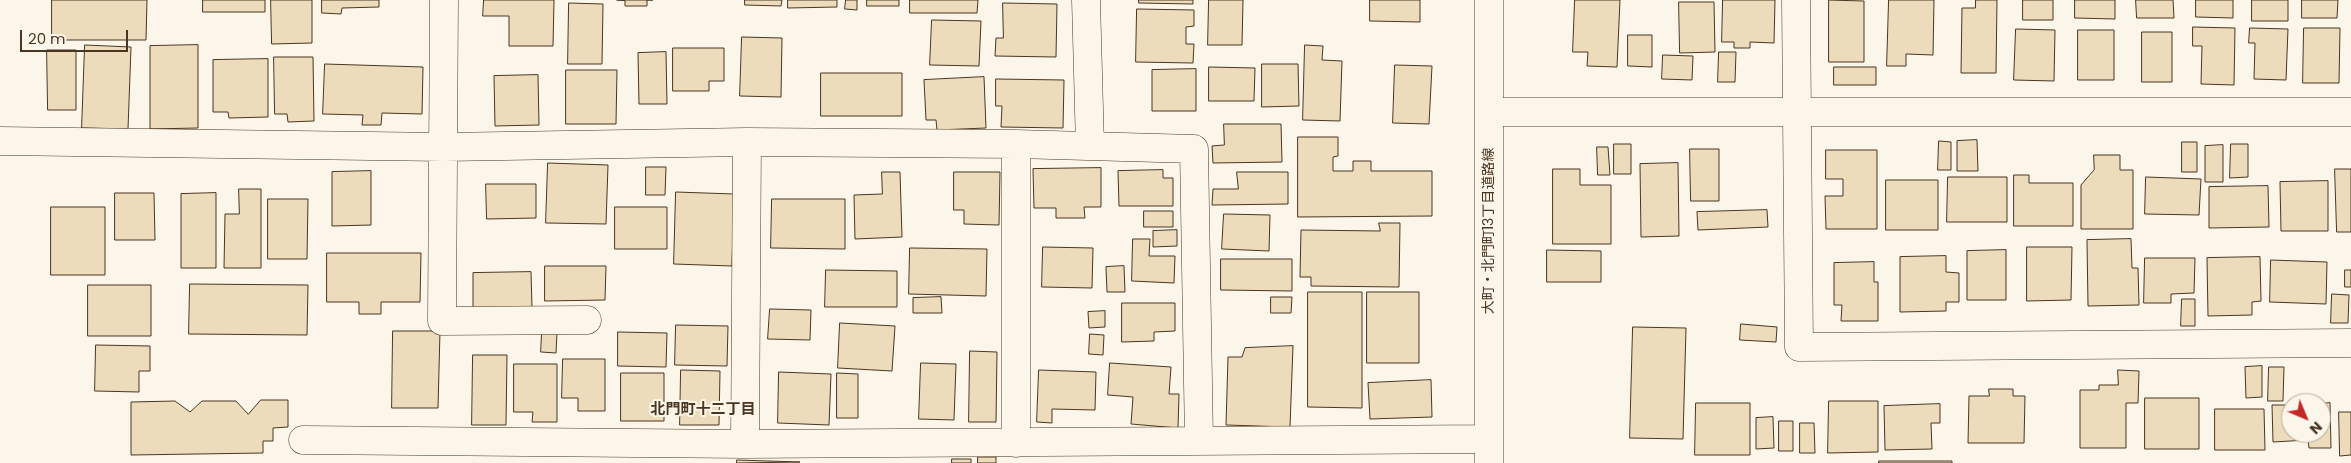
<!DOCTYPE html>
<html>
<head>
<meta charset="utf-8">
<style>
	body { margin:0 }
	#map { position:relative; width:2351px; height:463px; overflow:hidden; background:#fbf6e9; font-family:Poppins,sans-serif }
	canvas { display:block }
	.north { position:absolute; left:2281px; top:393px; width:50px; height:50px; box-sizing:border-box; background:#fbf6e9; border:1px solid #b4a999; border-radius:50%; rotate:135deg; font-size:14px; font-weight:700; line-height:20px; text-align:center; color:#4a3520 }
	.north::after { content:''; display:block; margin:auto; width:18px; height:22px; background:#c62828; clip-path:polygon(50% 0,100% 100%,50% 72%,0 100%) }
	.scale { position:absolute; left:20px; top:30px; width:108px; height:22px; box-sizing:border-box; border:2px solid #4a3520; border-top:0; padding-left:6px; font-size:15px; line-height:18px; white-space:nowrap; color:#4a3520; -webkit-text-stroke:4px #fbf6e9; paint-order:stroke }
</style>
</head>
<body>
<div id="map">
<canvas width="2351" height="463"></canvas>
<div class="north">N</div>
<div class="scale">20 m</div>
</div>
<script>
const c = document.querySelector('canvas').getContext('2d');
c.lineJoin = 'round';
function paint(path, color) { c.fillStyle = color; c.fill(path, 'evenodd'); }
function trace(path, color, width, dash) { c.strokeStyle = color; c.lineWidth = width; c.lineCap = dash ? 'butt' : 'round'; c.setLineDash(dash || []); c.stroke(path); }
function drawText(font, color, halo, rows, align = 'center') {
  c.font = font + ' Poppins,"Noto Sans JP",sans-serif'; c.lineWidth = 4; c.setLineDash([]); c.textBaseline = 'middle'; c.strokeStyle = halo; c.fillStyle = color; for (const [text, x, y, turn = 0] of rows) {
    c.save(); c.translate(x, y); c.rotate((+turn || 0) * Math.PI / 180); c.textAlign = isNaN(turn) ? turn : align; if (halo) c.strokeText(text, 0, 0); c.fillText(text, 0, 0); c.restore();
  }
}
const building = new Path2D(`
	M52 0H147L146 40H52Z
	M203 0H265V12H203Z
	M271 0H312V43L272 44Z
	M322 0H379V7L342 8 341 14 322 13Z
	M484 0H554L553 46H509V16H483Z
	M617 0H653H647V6H625V1Z
	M745 0H782L781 6 745 5Z
	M788 0H837V7L788 8Z
	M846 0H857V10L845 9Z
	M867 0H899V6H867Z
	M910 0H978L977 13H910Z
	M1139 0H1193V4L1139 3Z
	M1209 0H1243L1242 45H1208Z
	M1370 0H1420V22L1370 21Z
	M1575 0H1620L1617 67 1587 66 1588 52H1573Z
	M1723 0H1775L1774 43 1750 42V48H1734V42H1722Z
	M1829 0 1864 1V62H1829Z
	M1889 0H1934L1933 55 1906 54V66H1887Z
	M1976 0H1997L1996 73H1961L1962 8H1975Z
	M2023 0H2053V20H2023Z
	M2075 0H2115V19L2075 18Z
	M2136 0H2173L2174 18H2137Z
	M2196 0H2233V18L2196 17Z
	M2252 0H2288V21H2252Z
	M2302 0H2338L2337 18H2302Z
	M1679 2H1714L1715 52 1680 53Z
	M569 3 603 4 602 64H568Z
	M1003 3 1057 4 1056 57 995 56 996 38H1003Z
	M1137 9 1194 10V26L1186 27V44H1194L1193 63 1136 62Z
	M932 20 981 21 979 66 930 65Z
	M2193 27 2235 28 2234 85 2201 84 2202 46H2193Z
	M2250 28 2288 29 2286 80 2254 79 2255 43H2249Z
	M2304 28H2340L2339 83H2303Z
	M2016 29 2055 30 2054 81 2014 80Z
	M2078 30H2114V80H2078Z
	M2142 32H2172V82H2142Z
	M1628 35H1652V67L1628 66Z
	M742 37 782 38 781 97 740 96Z
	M85 45 131 47 128 129 82 128Z
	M198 45V128L150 129V46Z
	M1305 45 1323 46 1322 60 1342 61 1340 121 1303 120Z
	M673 48H724V81H709V91H673Z
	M47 50H76V110H48Z
	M666 52 667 104H639L638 53Z
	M1719 52H1736L1735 82H1718Z
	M1663 55 1693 56 1692 80 1662 79Z
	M274 57H313L314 121 288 122 287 114H275Z
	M268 59V117L229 118 228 112H213V60Z
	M325 64 423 67 422 114 382 113 381 125H362L363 115 323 114Z
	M1262 64H1298L1299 106 1262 107Z
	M1395 65 1432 66 1429 124 1393 123Z
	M1209 67 1255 68 1254 101H1209Z
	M1834 67H1876V85H1834Z
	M1196 69V111H1152V70Z
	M566 70H617L616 124H566Z
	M821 73H902V116H821Z
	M538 75 539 125 495 126 494 76Z
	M984 77 986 128 937 130 936 120H926L924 80Z
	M996 79 1064 80 1063 128 1001 127 1002 106H996Z
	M1224 124H1281L1282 162 1213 163 1212 146 1224 145Z
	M1298 137H1338V156L1333 157V171H1353V161H1371V171H1432V216L1298 217Z
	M1977 140 1978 171H1957V141Z
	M1939 141 1951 142V170H1938Z
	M2182 142H2197V172H2182Z
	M1614 144H1631V174H1614Z
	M2231 144H2248V177L2230 178Z
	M2223 145V182H2205V146Z
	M1597 147H1608L1610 175H1598Z
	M1690 149H1719V201H1691Z
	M1826 150H1877V229H1826L1825 196H1843V179H1826Z
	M2094 155H2120V170H2133V229H2081V185L2094 170Z
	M548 163 608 165 606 224 546 223Z
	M1678 163 1679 236 1641 237 1640 164Z
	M646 167H666L665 195H646Z
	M1101 168V207H1084L1085 218H1056V208H1034L1033 169Z
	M1553 169H1580V185H1611V244H1553Z
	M2335 169H2351V232H2337Z
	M1163 170V178H1173V206H1119L1118 171Z
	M371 171V225L332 226V172Z
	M882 172H900L902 237 855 239 854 195 882 194Z
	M954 172H1000L999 225 964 224V210H954Z
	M1237 172H1288V204L1212 205 1213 189H1238Z
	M2014 175H2029V183H2073V226H2014Z
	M1948 177H2007V222H1947Z
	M2146 177 2201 179 2199 215 2145 214Z
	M1886 180H1938V230H1886Z
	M2328 181V231H2281L2280 182Z
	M486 184H536V218L487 219Z
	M2268 186 2269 227 2209 228V187Z
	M239 189H261V268H224L225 214H239Z
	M676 192 734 194 732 266 674 264Z
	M115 193H154L155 240H115Z
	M216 193V268H181V194Z
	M268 199H308L307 259H268Z
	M772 199H845V249L771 248Z
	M51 207H105V275H51Z
	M615 207H667V249H615Z
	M1767 210 1768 227 1698 230 1697 212Z
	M1144 211H1173V227H1144Z
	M1224 214 1270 215 1269 251 1222 249Z
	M1379 223H1400L1399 287 1311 286V277H1300L1301 230 1380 231Z
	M1177 230V246L1153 247V231Z
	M1133 239H1150L1149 256H1175L1174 283 1132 281Z
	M2131 239 2132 268H2138L2139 305 2088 306 2087 240Z
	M1043 247 1093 248 1092 288 1042 287Z
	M2027 247H2072L2071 300 2027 301Z
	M910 248 987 249 986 296 909 294Z
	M1547 250 1601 251V282H1547Z
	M2006 250V300H1967V251Z
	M327 253H421L420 302H381V314H359V302H327Z
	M1946 256V272L1959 273V302H1946V311L1900 312V257Z
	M2260 257 2261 301 2252 302V315L2208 316 2207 258Z
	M2145 258H2195L2194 293 2171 294V303H2144Z
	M1221 259H1292V291L1221 290Z
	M2271 260 2327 262 2326 304 2270 302Z
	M1874 262V282H1878V321H1841L1842 305H1834V263Z
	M545 266H606L605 300 545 301Z
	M1124 266 1125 292H1107L1106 267Z
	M826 270 897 271V307H825Z
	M2345 270H2351V287H2345Z
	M531 272 532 308 473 309V273Z
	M190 284 308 285 307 335 189 334Z
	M88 285H151V336H88Z
	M1308 292H1362V408L1308 407Z
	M1367 292H1419V363H1367Z
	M2332 294 2349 295 2348 323H2331Z
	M941 297 942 313H913V298Z
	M1271 297H1292L1291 313H1271Z
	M2182 299H2195V326H2181Z
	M1122 303H1175V331L1154 332V341L1122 342Z
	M770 309 811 310 810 340 768 339Z
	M1105 311V327L1089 328 1088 312Z
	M840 323 895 326 892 371 838 368Z
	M1741 324 1777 327 1776 342 1740 340Z
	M676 325 728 326 727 366 675 365Z
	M1633 327 1686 328 1683 439 1630 438Z
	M393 331H440L438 408H392Z
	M618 332 667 333 666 367 618 366Z
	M542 333H557L556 353 541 352Z
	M1090 334 1104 335 1103 355 1089 354Z
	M96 345 150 346V371H139V392L95 391Z
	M1293 346 1290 427 1226 425 1228 357H1242L1245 348Z
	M970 351 997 352 996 422H969Z
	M473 355H507L506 425H472Z
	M563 359H605V411H578V398H562Z
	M921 363 956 364 954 420 919 419Z
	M1110 363 1171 367 1169 394H1179L1178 428 1131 424 1133 397 1108 395Z
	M514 364H557V422H532L533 412H514Z
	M2262 366V397L2246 398 2245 367Z
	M2269 367H2284L2283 401H2268Z
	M681 370 720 371 719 425H680Z
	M1039 370 1096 372 1095 410 1052 409V423L1037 422Z
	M2118 370 2139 371 2138 403H2126V448H2080V390H2099V385H2118Z
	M779 372 831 374 829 425 778 423Z
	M621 373H664V421H621Z
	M837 373 858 374V418H837Z
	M1431 380 1432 417 1370 419 1368 383Z
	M1989 389H2013V396H2025L2024 443H1968L1969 396H1989Z
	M2145 398H2199V449H2145Z
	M261 400H288V427L273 428V441H263V453L131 455V402L175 401 190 412 202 401H236L248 414Z
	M1829 401H1878V452L1828 453Z
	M1696 403H1750V455H1695Z
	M2330 403 2331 448H2309L2308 440 2273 442 2272 405H2291V433H2321V404Z
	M1940 404V423H1931L1932 449 1885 450 1884 406Z
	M2215 409H2264L2265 450H2215Z
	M2339 412H2351V455L2340 456Z
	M1773 417 1774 448 1756 449V418Z
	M1779 421H1793V451H1779Z
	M1800 423H1814L1815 453H1800Z
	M978 457H996V463H978Z
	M952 459H971V463H952Z
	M737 460 800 462 737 463Z
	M1879 461H1952V463H1879Z`);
paint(building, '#ecdcbc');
trace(building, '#4a3520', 1);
const street = new Path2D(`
	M444 0 442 321 587 320
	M1086 0 1090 146
	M1796 0 1799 347 2351 343
	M1489 112H2351
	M0 141 444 147 747 142 1016 144 1194 149 1199 441
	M1016 144V443
	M303 440 745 444 1489 439
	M745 444 747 142
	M1489 463V0`);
trace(street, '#4a3520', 29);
trace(street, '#fbf6e9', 28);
drawText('14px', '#4a3520', '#fbf6e9', [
	["大町・北門町13丁目道路線",1489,231,-90]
]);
drawText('bold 15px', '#4a3520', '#fbf6e9', [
	["北門町十二丁目",703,410]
]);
</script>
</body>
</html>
